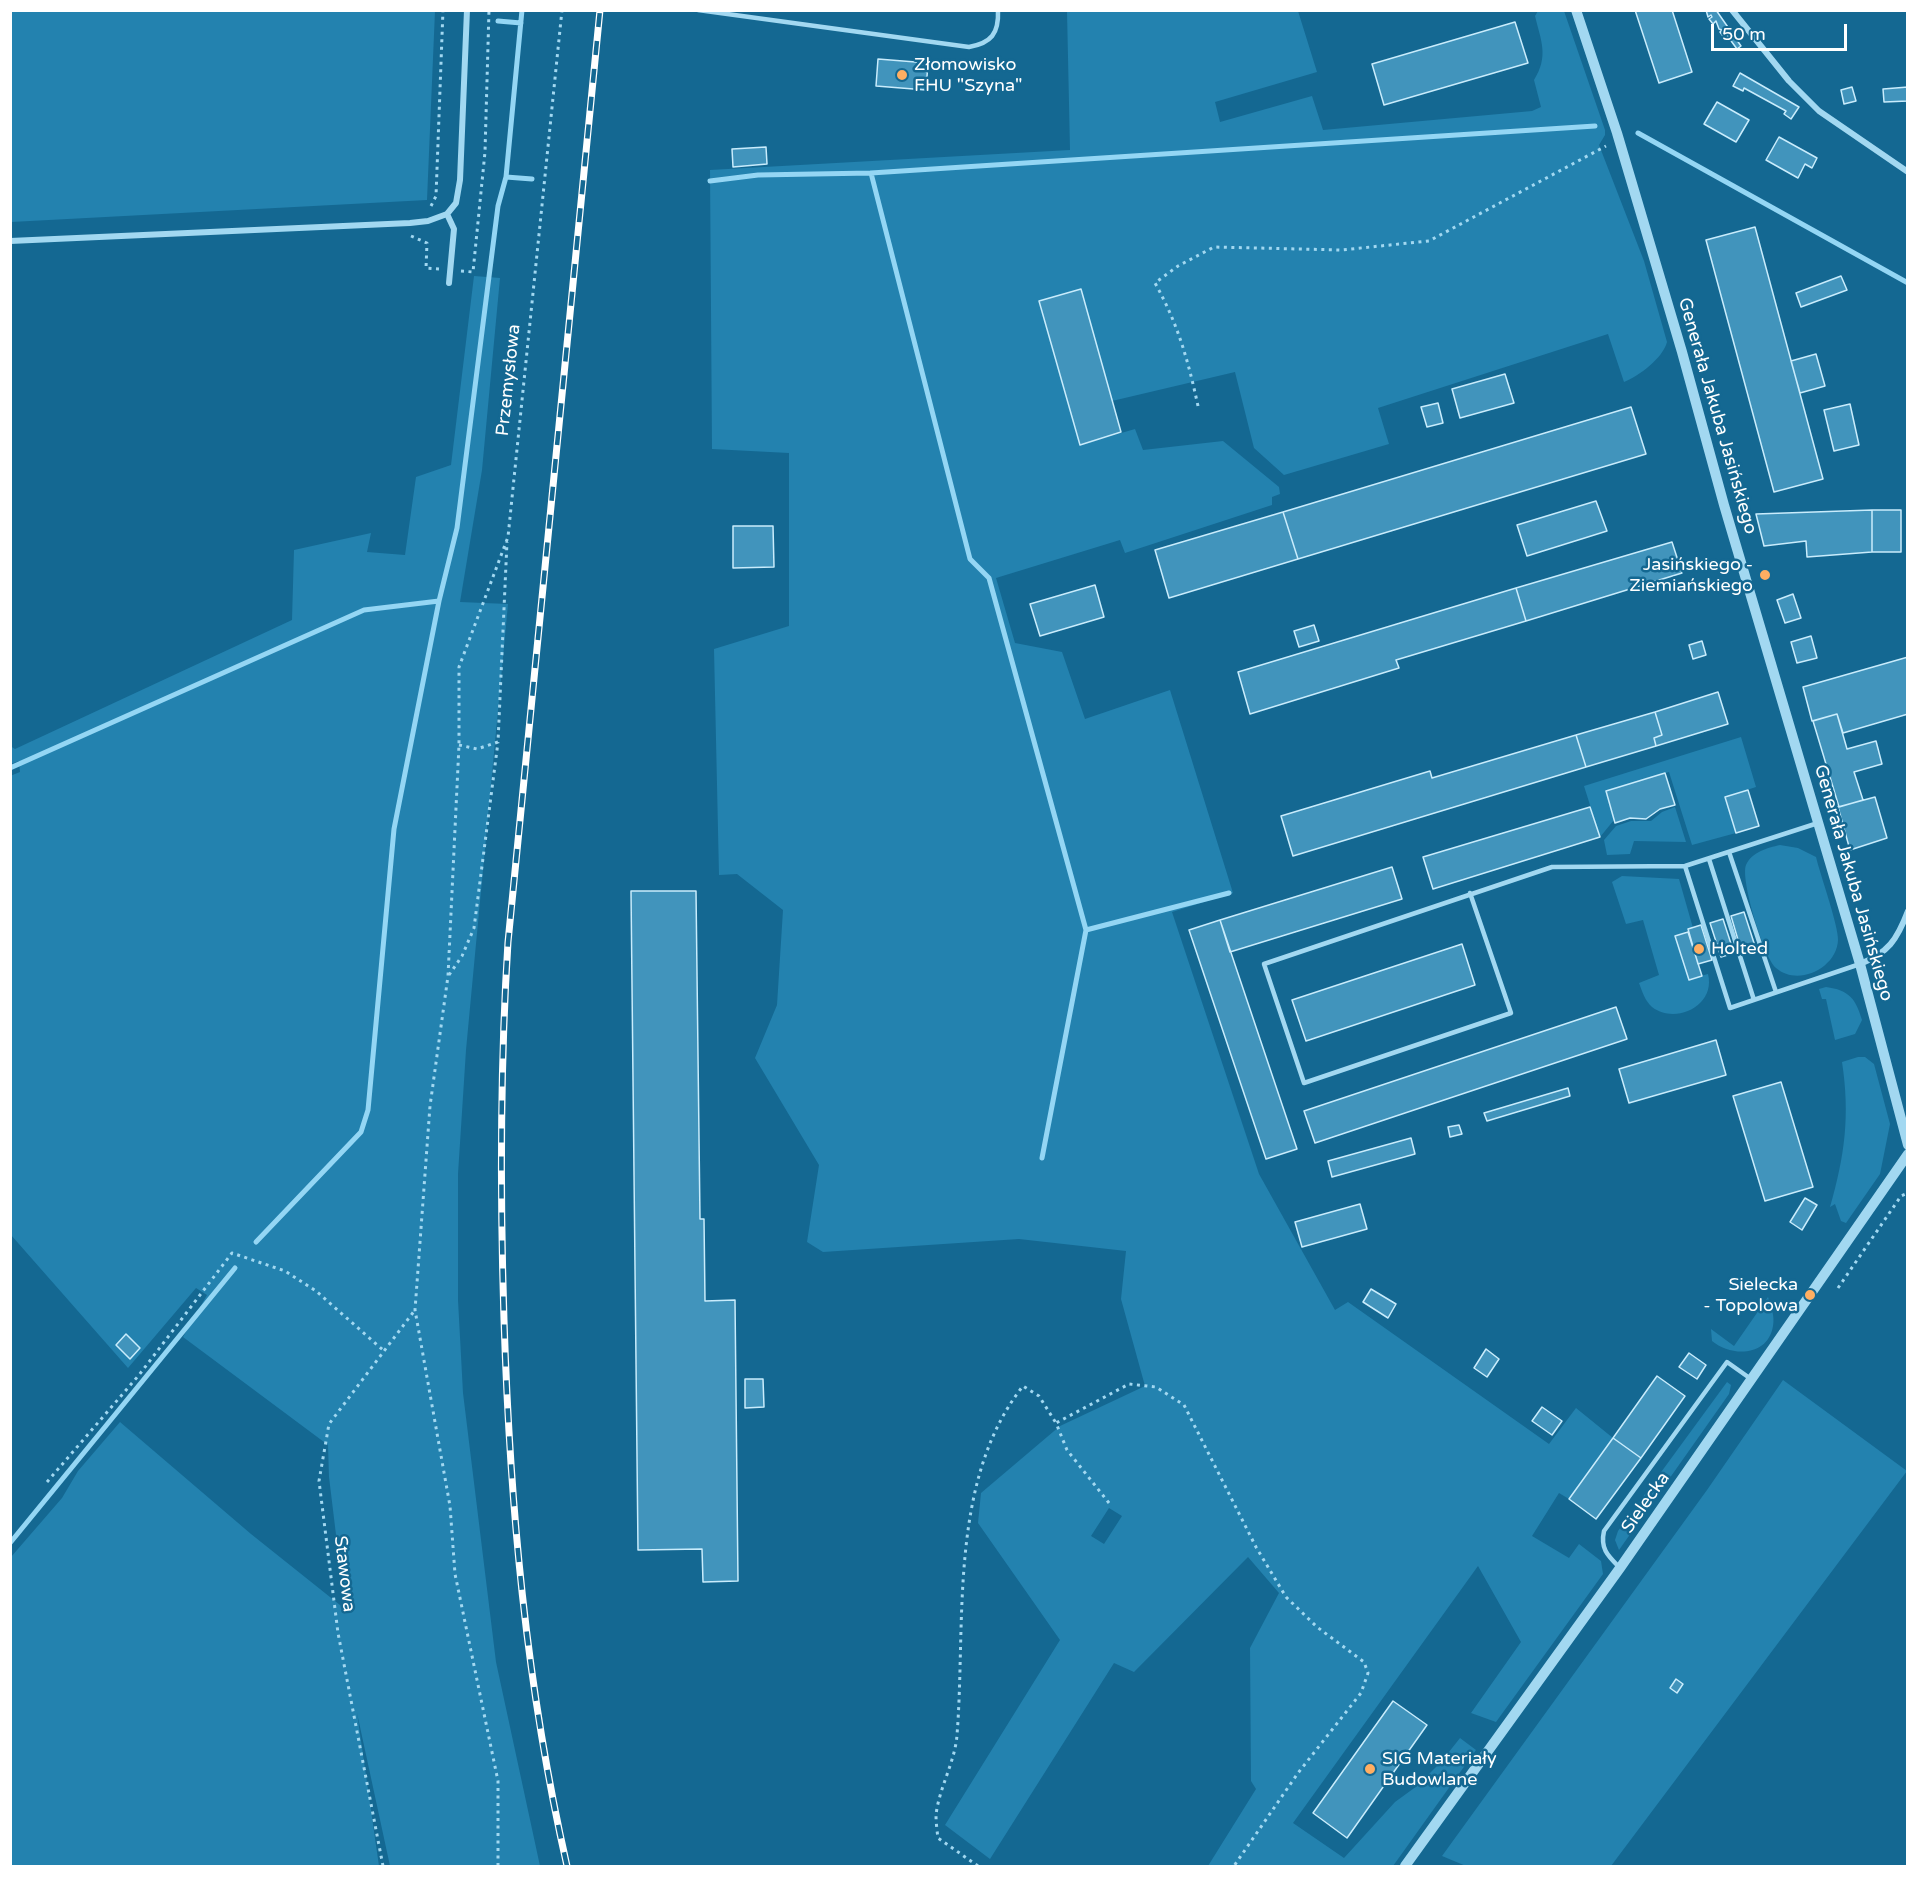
<!DOCTYPE html>
<html>
<head>
<meta charset="utf-8">
<style>
	body { margin:0 }
	#map { position:relative; width:1918px; height:1877px; overflow:hidden; background:#146892; font-family:"Varela Round",sans-serif }
	canvas { display:block }
	.frame { position:absolute; inset:0; border:12px solid #fff; pointer-events:none }
	.scale { position:absolute; left:1711px; top:24px; width:136px; height:27px; box-sizing:border-box; border:3px solid #fff; border-top:0; padding-left:8px; font-size:18px; line-height:21px; white-space:nowrap; color:#fff; -webkit-text-stroke:4px #146892; paint-order:stroke }
</style>
</head>
<body>
<div id="map">
<canvas width="1918" height="1877"></canvas>
<div class="frame"></div>
<div class="scale">50 m</div>
</div>
<script>
const c = document.querySelector('canvas').getContext('2d');
c.lineJoin = 'round';
function paint(path, color) { c.fillStyle = color; c.fill(path, 'evenodd'); }
function trace(path, color, width, dash) { c.strokeStyle = color; c.lineWidth = width; c.lineCap = dash ? 'butt' : 'round'; c.setLineDash(dash || []); c.stroke(path); }
function drawText(font, color, halo, rows, align = 'center') {
  c.font = font + ' "Varela Round",sans-serif'; c.lineWidth = 5; c.setLineDash([]); c.textBaseline = 'middle'; c.strokeStyle = halo; c.fillStyle = color; for (const [text, x, y, turn = 0] of rows) {
    c.save(); c.translate(x, y); c.rotate((+turn || 0) * Math.PI / 180); c.textAlign = isNaN(turn) ? turn : align; if (halo) c.strokeText(text, 0, 0); c.fillText(text, 0, 0); c.restore();
  }
}
paint(new Path2D(`
	M10 11H435L427 200 11 222Z
	M1067 11H1298L1317 72 1215 102 1220 122 1312 96 1323 130 1532 111 1541 107 1534 80C1549 56 1541 41 1535 16L1538 11H1564L1605 130V135L1599 145 1644 261 1667 342C1663 358 1639 376 1624 382L1608 334 1378 408 1389 444 1284 475 1254 448 1235 372 1112 401 1081 289 1039 302 1080 445 1135 429 1143 450 1223 441 1279 487 1280 494 1272 497V505L1125 553 1120 540 996 578 1015 643 1062 652 1085 719 1170 690 1233 893 1172 912 1259 1174 1335 1310 1348 1302 1549 1444 1576 1408 1613 1438 1569 1499 1559 1493 1532 1536 1569 1558 1579 1544 1601 1561 1603 1574 1496 1722 1471 1713 1521 1642 1478 1566 1293 1823 1344 1858 1395 1802 1417 1786 1441 1762 1460 1738 1476 1750 1393 1866H1208L1256 1789 1251 1781 1250 1648 1279 1593 1248 1557 1134 1672 1114 1663 990 1859 945 1825 1060 1640 978 1523 981 1493 1060 1426 1145 1386 1121 1299 1126 1251 1019 1239 823 1252 807 1242 819 1165 755 1058 777 1005 783 910 737 874 719 875 714 649 789 626V453L712 449 710 170 1070 150ZM1109 1508 1122 1516 1104 1544 1091 1536Z
	M474 276 500 278 482 470 460 602 508 604 466 1050 458 1174V1300L463 1393 496 1662 540 1866H390L357 1713 379 1866H11V1557L62 1498 78 1471 120 1422 251 1534 345 1609 329 1477 328 1445 183 1337 207 1295 196 1288 128 1368 11 1235 10 776 20 772 19 761 11 764 10 746 15 749 292 620 294 550 371 533 367 552 405 555 416 477 451 465Z
	M1741 737 1756 787 1725 797 1736 833 1692 845 1669 772 1606 791 1614 820 1600 837 1584 786Z
	M1675 807 1686 842 1634 841 1630 854 1607 855 1604 840 1616 826 1631 821H1651L1662 812Z
	M1780 845 1798 848 1816 857C1820 874 1839 927 1838 940 1837 968 1798 987 1776 968 1764 958 1740 879 1746 865 1752 852 1767 848 1780 845Z
	M1622 876 1679 879 1693 928 1676 936 1689 979 1708 974C1716 1006 1675 1025 1652 1007 1645 1001 1642 991 1639 983L1659 975 1643 920 1626 924 1612 882Z
	M1826 987C1849 990 1856 999 1862 1020L1855 1034 1835 1040 1826 999H1822L1819 989Z
	M1858 1057H1865L1874 1064 1890 1124 1880 1174 1846 1223 1841 1221 1835 1204 1830 1207C1845 1155 1850 1115 1842 1062Z
	M1768 1297C1771 1307 1775 1316 1773 1326 1768 1357 1731 1357 1712 1341L1711 1329 1734 1346Z
	M1783 1380 1907 1471 1611 1866H1466L1442 1856 1707 1490Z
	M1727 1382 1731 1385 1729 1394 1619 1550 1615 1540 1618 1531Z`), '#2382af');
trace(new Path2D(`
	M498 21 521 23
	M1638 133 1908 283
	M871 173 970 559 989 578 1086 930 1042 1158
	M506 177 522 10
	M710 181 758 175 871 173 1595 126
	M10 768 364 610 439 601
	M1086 930 1229 893
	M256 1242 361 1132 368 1110 394 829 439 601 457 528 498 206 506 177 532 179
	M10 1543 235 1268`), '#94d6f4', 5);
const building = new Path2D(`
	M1635 10H1672L1692 72 1659 83Z
	M1706 10H1716L1741 46 1737 49 1726 34 1723 36 1720 32 1722 30 1719 29 1716 21 1713 24 1709 19 1712 17 1711 15 1708 17Z
	M1515 22 1528 63 1384 105 1372 64Z
	M878 59 928 63 926 90 876 86Z
	M1740 73 1799 107 1791 119 1784 114 1786 111 1744 88 1743 91 1733 86Z
	M1852 87 1856 101 1844 104 1841 90Z
	M1908 87V101L1884 102 1883 89Z
	M1717 102 1749 120 1736 142 1704 124Z
	M1779 137 1817 158 1812 168 1805 164 1798 178 1766 160Z
	M766 147 767 164 733 167 732 149Z
	M1755 227 1823 479 1774 492 1706 240Z
	M1841 276 1847 290 1801 307 1796 293Z
	M1081 289 1121 432 1080 445 1039 301Z
	M1816 354 1825 386 1800 393 1791 361Z
	M1505 374 1514 403 1460 418 1452 389Z
	M1438 403 1443 423 1427 427 1421 407Z
	M1850 404 1859 445 1834 451 1824 410Z
	M1631 407 1646 454 1298 559 1283 512Z
	M1596 501 1607 531 1527 556 1517 525Z
	M1872 510H1901V552H1872Z
	M1872 510V552L1807 557 1806 541 1764 546 1756 514Z
	M1283 512 1298 559 1169 598 1155 550Z
	M733 526H773L774 567 733 568Z
	M1672 542 1682 573 1526 621 1516 588Z
	M1095 585 1104 617 1040 636 1030 604Z
	M1516 588 1526 621 1396 660 1399 668 1250 714 1238 672Z
	M1793 594 1801 618 1785 623 1777 600Z
	M1314 625 1319 641 1299 647 1294 631Z
	M1811 636 1817 658 1797 663 1791 642Z
	M1702 641 1706 655 1693 659 1689 645Z
	M1908 657V714L1843 733 1837 714 1812 721 1803 687Z
	M1718 692 1728 724 1656 746 1654 738 1662 735 1655 712Z
	M1655 712 1662 735 1654 738 1656 746 1586 767 1576 735Z
	M1837 714 1847 749 1876 741 1882 764 1854 772 1863 800 1839 807 1813 721Z
	M1576 735 1586 767 1293 856 1281 816 1430 771 1432 778Z
	M1665 773 1675 805 1660 809 1646 819 1630 818 1615 823 1606 791Z
	M1748 790 1759 826 1736 833 1725 797Z
	M1875 797 1887 838 1850 850 1838 807Z
	M1590 807 1600 837 1433 889 1423 857Z
	M1392 867 1402 899 1230 952 1220 920Z
	M631 891H696L700 1219H704L705 1301 735 1300 738 1581 703 1582 702 1549 638 1550Z
	M1744 912 1755 946 1741 950 1731 916Z
	M1723 919 1734 953 1721 957 1710 923Z
	M1220 920 1297 1149 1266 1159 1189 930Z
	M1701 925 1712 960 1698 964 1688 929Z
	M1688 932 1702 976 1689 980 1675 936Z
	M1462 944 1475 985 1306 1041 1292 1000Z
	M1616 1007 1627 1039 1315 1143 1304 1111Z
	M1716 1040 1726 1075 1629 1103 1619 1069Z
	M1781 1082 1813 1187 1765 1201 1733 1096Z
	M1568 1088 1570 1096 1487 1121 1484 1113Z
	M1459 1125 1462 1134 1450 1137 1448 1127Z
	M1411 1138 1415 1154 1332 1177 1328 1161Z
	M1805 1198 1817 1205 1802 1230 1790 1222Z
	M1360 1204 1367 1229 1302 1247 1295 1222Z
	M1371 1289 1396 1304 1388 1318 1363 1302Z
	M126 1334 140 1348 130 1359 116 1345Z
	M1486 1349 1499 1359 1487 1377 1474 1368Z
	M1689 1353 1706 1365 1697 1379 1679 1367Z
	M1657 1376 1685 1396 1641 1458 1613 1438Z
	M745 1379H763L764 1407 745 1408Z
	M1542 1407 1562 1421 1552 1435 1532 1421Z
	M1613 1438 1641 1458 1596 1519 1569 1499Z
	M1676 1679 1683 1684 1677 1693 1670 1688Z
	M1393 1701 1427 1725 1347 1838 1313 1813Z`);
paint(building, '#4194bc');
trace(building, '#c9ecfc', 1.5);
trace(new Path2D(`
	M431 206 436 196 443 10
	M411 236 427 243 426 268 440 269
	M461 271 473 272 485 152 489 10
	M1198 406C1188 360 1178 324 1155 283L1178 266 1214 247 1341 250 1429 241 1606 146
	M459 745 477 749 498 742 507 542
	M449 975 462 956 474 928 498 742
	M1838 1288 1901 1196 1908 1193
	M47 1482 139 1375 232 1253 285 1271 316 1291 383 1350
	M1109 1503 1067 1450 1056 1423 1129 1384 1156 1387 1184 1405 1256 1547 1286 1597 1317 1627 1364 1662 1368 1673 1361 1693 1298 1773 1234 1866
	M383 1866 338 1633 319 1481 329 1424 415 1310
	M498 1866V1781L455 1574 450 1506 415 1310 430 1106 448 976 459 745V667L508 537 562 10
	M978 1866 938 1838C937 1831 936 1822 936 1815 939 1788 955 1762 957 1735 966 1622 948 1481 1023 1386L1039 1396 1056 1423`), '#a2d8f1', 3, [3, 4.5]);
trace(new Path2D(`
	M698 10 969 47C991 43 999 34 998 10
	M1729 852 1776 992
	M1709 859 1754 1000
	M1685 866 1730 1008 1860 964
	M1470 893 1511 1013 1304 1083 1264 964 1552 867 1685 866 1818 823
	M1620 1568C1608 1556 1600 1549 1604 1531L1727 1362 1751 1379`), '#a2d8f1', 4.5);
trace(new Path2D(`
	M1732 10 1789 81 1819 111 1908 172
	M10 241 410 223 428 221 447 214
	M449 283 454 229 447 214 456 203 460 180 467 10
	M1860 964C1888 953 1897 940 1908 911`), '#a2d8f1', 6);
trace(new Path2D(`
	M1576 10 1617 133 1682 352 1724 505 1860 964 1908 1145
	M1405 1866 1620 1568 1908 1154`), '#a2d8f1', 10);
const rail = new Path2D(`
	M567 1866C526 1685 510 1506 504 1320 500 1194 500 1068 508 942L600 10`);
trace(rail, '#fff', 7);
trace(rail, '#146892', 4.5, [14]);
for (const [x, y, r, color] of [
	[902,75,6,"#ffae62"],
	[1765,575,6,"#ffae62"],
	[1699,949,6,"#ffae62"],
	[1810,1295,6,"#ffae62"],
	[1370,1769,6,"#ffae62"]
]) { const dot = new Path2D(); dot.arc(x, y, r, 0, 2 * Math.PI); c.fillStyle = color; c.fill(dot); trace(dot, '#146892', 2); }
drawText('18px', '#fff', '#146892', [
	["Złomowisko",914,65],
	["FHU \"Szyna\"",914,86],
	["Jasińskiego -",1753,565,"right"],
	["Ziemiańskiego",1753,586,"right"],
	["Holted",1711,949],
	["Sielecka",1798,1285,"right"],
	["- Topolowa",1798,1306,"right"],
	["SIG Materiały",1382,1759],
	["Budowlane",1382,1780]
], 'left');
drawText('18px', '#fff', '#146892', [
	["Przemysłowa",509,380,-84],
	["Generała Jakuba Jasińskiego",1717,416,74],
	["Generała Jakuba Jasińskiego",1853,883,74],
	["Sielecka",1646,1503,-55],
	["Stawowa",344,1574,83]
]);
</script>
</body>
</html>
